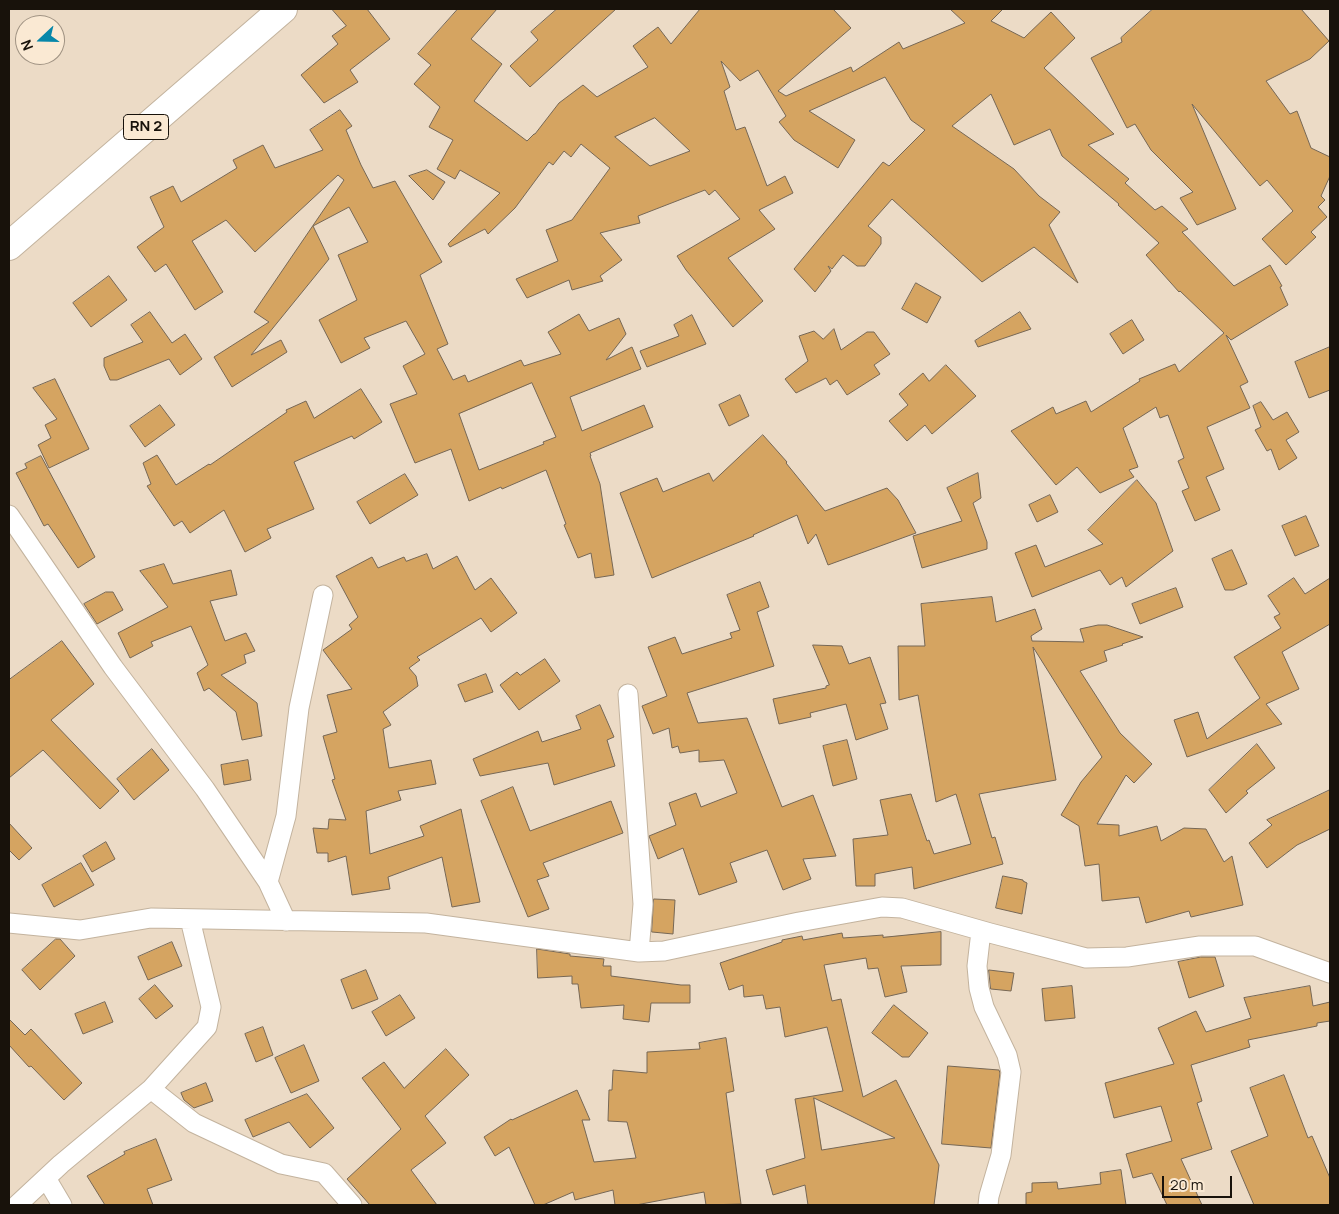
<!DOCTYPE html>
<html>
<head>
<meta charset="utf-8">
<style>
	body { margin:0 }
	#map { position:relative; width:1339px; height:1214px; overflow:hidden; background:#ecdbc6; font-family:Manrope,sans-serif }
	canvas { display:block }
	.frame { position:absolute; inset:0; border:10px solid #18120b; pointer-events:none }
	.north { position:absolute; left:15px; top:15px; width:50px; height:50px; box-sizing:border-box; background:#fae9d3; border:1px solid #a09383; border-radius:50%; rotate:249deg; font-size:14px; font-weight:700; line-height:20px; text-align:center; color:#18120b }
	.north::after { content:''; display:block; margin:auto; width:18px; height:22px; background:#0787a9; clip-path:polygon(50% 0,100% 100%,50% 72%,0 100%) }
	.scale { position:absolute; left:1162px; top:1176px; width:70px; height:22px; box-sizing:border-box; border:2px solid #18120b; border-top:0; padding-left:6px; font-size:15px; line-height:18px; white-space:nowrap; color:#18120b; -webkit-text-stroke:4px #fae9d3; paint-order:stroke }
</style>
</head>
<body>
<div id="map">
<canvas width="1339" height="1214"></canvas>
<div class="frame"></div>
<div class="north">N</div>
<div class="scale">20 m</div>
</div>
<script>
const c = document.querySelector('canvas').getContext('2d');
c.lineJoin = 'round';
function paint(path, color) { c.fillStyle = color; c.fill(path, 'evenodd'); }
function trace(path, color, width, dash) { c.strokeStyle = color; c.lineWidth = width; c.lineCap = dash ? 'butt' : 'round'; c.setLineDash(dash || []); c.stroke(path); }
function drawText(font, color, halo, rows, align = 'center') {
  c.font = font + ' Manrope,sans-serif'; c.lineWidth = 4; c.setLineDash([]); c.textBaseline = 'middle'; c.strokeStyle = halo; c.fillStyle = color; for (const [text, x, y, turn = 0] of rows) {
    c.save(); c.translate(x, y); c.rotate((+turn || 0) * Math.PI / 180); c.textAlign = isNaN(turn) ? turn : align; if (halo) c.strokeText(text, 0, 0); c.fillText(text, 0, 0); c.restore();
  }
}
const building = new Path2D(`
	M332 9H367L390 39 350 70 358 82 324 103 301 75 338 44 332 36 346 26Z
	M458 9H497L471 39 502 64 474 101 527 141 534 134H535L559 103 583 85 597 97 648 67 633 46 658 27 671 44 700 9H833L851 28 778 91 786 96 851 67 853 72 899 42 903 49 965 23 950 9H1003L991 21 1024 38 1051 12 1075 38 1044 68 1114 134 1088 145 1129 179 1125 183 1155 210 1162 206 1188 229 1182 232 1234 286 1270 265 1282 286 1280 287 1288 305 1231 340 1226 335 1248 382 1240 386 1250 408 1207 427 1224 469 1206 477 1220 510 1195 521 1182 491 1189 488 1178 461 1184 458 1168 415 1160 418 1156 407 1123 428 1138 467 1129 470 1134 477 1100 493 1077 467 1056 485 1011 431 1053 407 1056 414 1086 401 1091 412 1140 381 1139 379 1175 364 1179 372 1224 333 1180 291 1179 292 1146 255 1159 243 1118 205 1119 204 1062 156 1050 129 1014 145 991 94 952 126 1014 169 1039 196 1060 212 1049 225 1078 283 1034 247 982 282 892 199 868 226 881 237V244L865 266H857L843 255 832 269 828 266 831 271 815 292 794 269 883 162 889 166 925 130 911 120 885 77 809 111 855 140 838 168 794 140 779 122 786 116 758 70 740 81 721 61 730 87 724 91 736 130 745 127 767 186 785 176 793 193 759 210 775 229 728 258 763 301 733 327 686 270 677 256 740 219 715 190 709 195 705 190 638 216 640 223 600 233 622 260 600 276 603 281 572 290 569 280 527 298 516 279 558 261 546 230 572 220 610 168 581 144 571 157 564 151 553 165 549 162 515 208 488 234 485 229 450 247 448 244 500 193 460 170 455 179 437 169 453 140 429 127 440 107 414 84 431 65 418 54ZM655 118 690 151 650 166 615 137Z
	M557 9H616L530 87 510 66 538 40 531 32Z
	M1153 9H1301L1329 41 1310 59 1266 81 1290 114 1297 111 1311 148 1330 157V176L1321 196 1325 200 1318 207 1327 217 1311 232 1316 237 1286 265 1262 239 1293 211 1267 180 1260 186 1192 104 1236 209 1197 225 1180 198 1193 192 1151 150 1135 124 1127 128 1091 58 1122 42 1121 38Z
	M340 110 352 126 346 130 361 165 373 188 395 181 442 262 420 275 448 344 437 349 453 380 465 375 468 382 521 360 524 366 561 354 548 332 579 314 589 331 619 318 626 334 606 360 632 347 641 369 570 397 582 431 644 405 653 427 590 453 591 456H590L600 484 614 575 595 578 591 553 578 558 564 525 566 524 546 470 502 489 501 487 469 501 451 449 415 463 390 404 417 394 403 366 425 354 406 321 364 338 370 348 341 363 319 320 357 300 338 255 368 242 349 207 313 226 329 259 251 355 281 340 287 352 232 387 214 357 269 322 254 312 344 180 338 175 255 252 226 220 192 241 223 292 195 310 166 264 155 272 137 247 164 227 150 197 173 186 181 202 237 168 233 160 263 145 275 168 323 150 310 130ZM532 383 556 437 543 442 544 444 479 470 459 414Z
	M427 170 445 182 433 200 409 176Z
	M109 276 127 300 91 327 73 303Z
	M916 283 941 297 927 323 902 309Z
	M150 312 172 343 185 334 202 359 180 375 169 359 117 380H110L104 366V358L143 342 131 325Z
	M1020 312 1031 329 978 347 975 341Z
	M692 315 706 344 647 367 640 351 679 336 674 325Z
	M1132 320 1144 340 1123 354 1110 334Z
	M834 329 841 350 867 332H874L890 354 874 365 880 374 847 395 837 380 830 385 826 378 796 393 785 379 808 361 799 336 814 331 823 339Z
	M1330 347V390L1309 398 1295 362Z
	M946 365 976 396 932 434 925 425 907 441 889 421 908 405 899 394 923 373 929 381Z
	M55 379 89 449 49 468 38 445 51 438 45 425 57 419 33 388Z
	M361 389 382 422 354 439 352 436 294 462 314 509 267 529 271 538 245 552 224 510 190 533 182 521 174 526 147 486 151 484 143 463 157 455 176 485 209 464 210 465 287 412 286 410 306 401 314 418Z
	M740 395 749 416 729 426 719 405Z
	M1261 402 1273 420 1287 412 1299 432 1286 440 1297 458 1279 470 1271 449 1267 451 1255 430 1261 427 1253 406Z
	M160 405 175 425 145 447 130 426Z
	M763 435 787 462 786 463 825 511 887 488 898 500 916 533 828 565 816 534 808 544 797 515 753 535 754 536 652 578 620 493 657 478 663 492 709 473 713 481Z
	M41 456 95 557 78 568 48 524 44 526 16 473 27 468 25 464Z
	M978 473 981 498 973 503 987 542V549L922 568 913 536 962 521 947 488Z
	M405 474 418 495 370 524 357 502Z
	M1137 480 1156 503 1173 551 1126 587 1122 577 1110 585 1100 570 1032 597 1015 553 1036 545 1045 567 1103 544 1088 530Z
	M1050 495 1058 512 1037 522 1029 505Z
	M1306 516 1319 546 1295 556 1282 526Z
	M1232 550 1247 584 1233 590H1225L1212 559Z
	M427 554 433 569 457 556 475 590 491 578 517 613 491 632 481 618 417 657 420 660 409 668 416 676 418 686 383 712 391 725 383 729 389 768 431 760 436 784 398 791 401 800 366 811 370 854 424 836 420 826 461 809 480 902 452 907 442 857 388 877 390 889 352 895 346 856 328 862V853H317L313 828 328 829 329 819 346 820 332 780 335 779 323 736 337 732 327 695 352 689 323 650 352 629 349 625 358 617 336 576 372 557 378 568 404 557 406 561Z
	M164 564 173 584 231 570 237 595 210 601 225 641 246 633 255 651 244 655 246 663 221 675 257 703 262 736 242 740 236 712 209 688 204 691 197 673 208 665 191 626 151 642 153 646 130 658 118 633 168 607 140 571Z
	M1294 578 1305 594 1330 578V624L1282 652 1299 689 1266 704 1282 724 1187 757 1174 720 1198 712 1207 739 1260 698 1234 657 1281 628 1274 617 1280 614 1268 596Z
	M760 582 769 607 757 612 774 666 687 693 698 723 747 718 782 807 813 795 836 856 803 859 811 879 783 890 767 850 730 863 737 882 699 895 683 848 658 859 649 836 676 825 669 803 696 793 701 807 737 793 724 760 699 762V750L680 753 678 746 672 748 669 728 653 734 642 706 667 696 648 647 675 637 682 654 732 638 730 633 740 630 727 595Z
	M1176 588 1183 607 1140 624 1132 604Z
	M106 592H113L123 610 97 624 84 604Z
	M992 597 996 622 1035 609 1042 629 1031 636 1032 641 1084 642 1080 629 1098 625H1107L1143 637 1122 644 1123 645 1104 651 1107 661 1080 671 1120 733 1152 764 1134 783 1126 775 1097 824 1119 825V836L1157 826 1161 841 1184 828 1206 829 1224 862 1232 856 1243 905 1191 917 1189 911 1146 923 1139 897 1102 901 1099 864 1085 866 1079 826 1061 815 1081 782 1102 757 1033 647 1056 780 979 794 992 838 995 837 1003 864 914 889 912 867 875 874V886H856L853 839 888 835 880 800 911 794 927 841 929 840 934 854 971 844 956 794 936 802 918 695 899 700 898 646H925L921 604Z
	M62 641 94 684 51 720 119 791 100 809 43 750 9 778V680Z
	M813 645 842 646 849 664 870 657 886 703 880 704 888 729 856 740 846 704 810 713 811 717 779 724 773 699 826 688V686L829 685Z
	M545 659 560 681 519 710 500 685 517 672 520 675Z
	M486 674 493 692 465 702 458 685Z
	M600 705 614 737 607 740 615 766 554 785 548 763 480 776 473 759 538 731 542 742 581 729 576 716Z
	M847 740 857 779 833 786 823 746Z
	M1257 744 1275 768 1246 791 1248 793 1226 813 1209 790Z
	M152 749 169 770 134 800 117 779Z
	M248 760 251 780 224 785 221 765Z
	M513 787 530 831 611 801 623 833 543 863 549 876 537 880 549 909 528 917 481 801Z
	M1330 790V829L1297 845 1267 868 1249 843 1272 825 1267 820Z
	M9 823 32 848 19 860 9 850Z
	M106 842 115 859 92 872 83 856Z
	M81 863 94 885 54 907 42 885Z
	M1003 876 1023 880V881L1027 883 1022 914 996 908Z
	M654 899 675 900 673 934 652 932Z
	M941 932V965L901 966 907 992 885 997 878 968 868 969 866 958 824 965 832 1001 841 999 863 1097 896 1080 939 1165 934 1205H808L805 1185 773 1195 766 1170 805 1158 795 1099 843 1091 827 1027 785 1037 780 1007 766 1009 763 995 744 997 743 985 729 990 720 963 782 942V940L802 936 803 940 842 933 843 938 883 935V937ZM814 1098 841 1111 895 1138 822 1150Z
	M56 939H60L75 956 40 990 22 970Z
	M172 942 182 966 148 980 138 957Z
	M537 949 570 954V956L604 959 603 966H611V976L681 985H690V1003H651L649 1022 623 1019 624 1005 581 1008 578 984H572V976L538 978Z
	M1201 957H1215L1224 986 1189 998 1178 962Z
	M366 970 378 999 352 1009 341 980Z
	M989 970 1014 973 1011 991 991 989Z
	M155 985 173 1006 156 1019 139 999Z
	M1072 986 1075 1018 1045 1021 1042 989Z
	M1310 986 1313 1006 1330 1002V1021L1317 1023V1026L1248 1040 1250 1047 1191 1065 1202 1101 1197 1103 1212 1149 1181 1159 1202 1205H1167L1152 1173 1133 1178 1126 1154 1172 1141 1161 1106 1114 1118 1105 1083 1174 1064 1158 1028 1196 1011 1206 1032 1251 1018 1244 998Z
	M400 995 415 1018 386 1036 372 1012Z
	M105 1002 113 1022 83 1034 75 1014Z
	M894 1005 928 1033 909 1057H902L872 1033Z
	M9 1019 25 1035 31 1029 82 1083 64 1100 31 1066 29 1067 9 1045Z
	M263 1027 273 1055 256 1062 245 1034Z
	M726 1038 734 1091 726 1093 741 1204 706 1205 704 1192 636 1205H615L613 1190 575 1200 573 1192 543 1205H535L509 1147 495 1156 484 1137 511 1119 512 1120 577 1090 590 1120H582L594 1162 636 1158 627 1122 608 1121 609 1090H612L613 1070 647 1073V1052L700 1049 699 1043Z
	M304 1045 319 1081 291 1093 275 1058Z
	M446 1049 469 1075 425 1116 446 1143 411 1170 437 1205H370L347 1179 401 1129 362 1078 384 1062 404 1088Z
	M948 1066 999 1070 1000 1073 991 1148 942 1144Z
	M1284 1075 1308 1138 1312 1136 1330 1178V1205H1254L1231 1151 1268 1136 1250 1088Z
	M206 1083 213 1101 194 1108 184 1100 181 1093Z
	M307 1094 334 1128 310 1148 289 1122 253 1137 245 1120Z
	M156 1139 172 1180 147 1189 153 1205H105L87 1176 125 1154 124 1152Z
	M1121 1170 1126 1205H1026V1193L1032 1192V1183L1057 1182 1058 1189 1101 1184 1100 1173Z`);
paint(building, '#d5a461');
trace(building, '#766755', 1);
const street = new Path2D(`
	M9 515 113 667 205 789 268 882 286 921
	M628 694 643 904 639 952
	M268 882 286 816 299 708 323 595
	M9 923 80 930 151 918 426 923 639 952 664 951 799 922 882 907 902 908 990 933 1086 958 1127 957 1200 946H1255L1330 973
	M981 931 977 966 979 988 984 1007 1007 1055 1011 1072 1001 1155 989 1196 988 1205
	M151 1089 194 1123 281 1164 324 1173 352 1205
	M46 1178 62 1205
	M17 1205 61 1164 151 1089 207 1027 211 1007 190 919`);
const primary = new Path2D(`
	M9 246 283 9`);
trace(street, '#c3b39e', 21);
trace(primary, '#c3b39e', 30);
trace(street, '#fff', 19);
trace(primary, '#fff', 28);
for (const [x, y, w] of [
	[146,127,45]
]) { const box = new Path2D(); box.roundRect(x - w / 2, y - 12.5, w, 25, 4); c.fillStyle = '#fae9d3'; c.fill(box); trace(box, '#18120b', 1); }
drawText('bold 15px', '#18120b', null, [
	["RN 2",146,127]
]);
</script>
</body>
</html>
